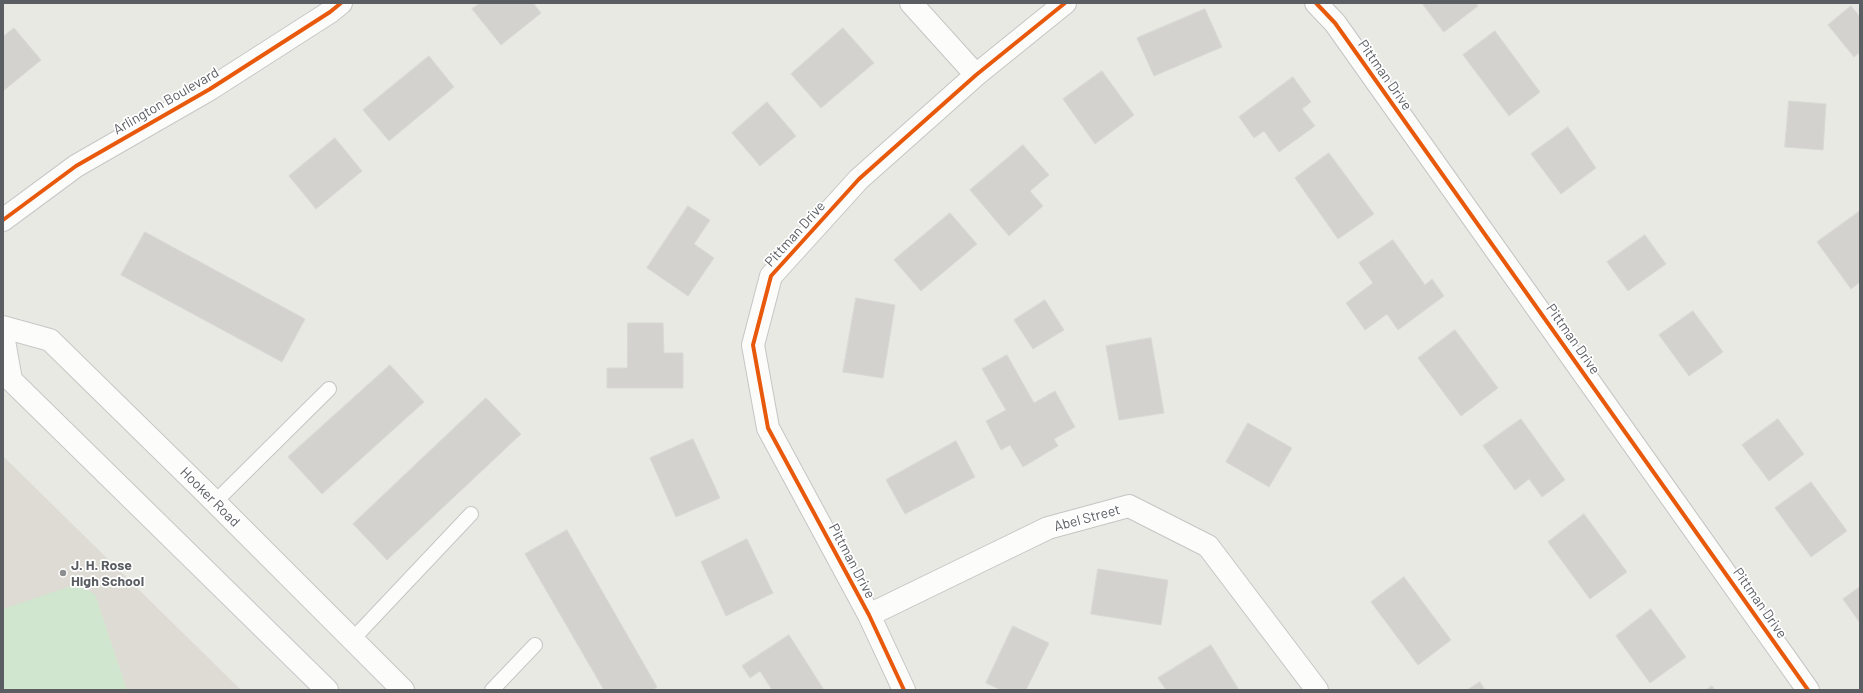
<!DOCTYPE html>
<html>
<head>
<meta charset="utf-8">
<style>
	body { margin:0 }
	#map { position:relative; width:1863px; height:693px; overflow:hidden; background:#e9e9e4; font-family:Barlow,sans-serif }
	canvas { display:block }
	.frame { position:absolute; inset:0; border:4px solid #5a5d62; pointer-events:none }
</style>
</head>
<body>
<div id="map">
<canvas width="1863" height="693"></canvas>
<div class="frame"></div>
</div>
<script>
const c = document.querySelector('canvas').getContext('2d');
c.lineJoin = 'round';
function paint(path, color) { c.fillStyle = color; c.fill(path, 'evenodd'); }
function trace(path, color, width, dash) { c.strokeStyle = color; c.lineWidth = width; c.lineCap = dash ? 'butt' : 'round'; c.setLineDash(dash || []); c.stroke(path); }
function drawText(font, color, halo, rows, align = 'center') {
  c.font = font + ' Barlow,sans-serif'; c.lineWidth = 3.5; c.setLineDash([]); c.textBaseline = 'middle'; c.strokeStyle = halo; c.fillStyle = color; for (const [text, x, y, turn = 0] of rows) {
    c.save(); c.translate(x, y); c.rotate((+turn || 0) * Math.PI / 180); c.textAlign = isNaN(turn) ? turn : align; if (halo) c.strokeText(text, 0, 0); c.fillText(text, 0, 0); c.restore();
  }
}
paint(new Path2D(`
	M3 456 241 690H3Z`), '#dddbd3');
paint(new Path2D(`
	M77 584 95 594 127 690H3V609Z`), '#d1e6cf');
const building = new Path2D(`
	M480 3H533L541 13 501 45 472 9Z
	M1422 3H1476L1478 6 1444 32Z
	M1851 6 1860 17V52L1854 57 1828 25Z
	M1205 9 1222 47 1154 76 1137 38Z
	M14 28 41 60 3 91V37Z
	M843 28 874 63 821 108 791 74Z
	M1495 31 1540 92 1509 116 1463 55Z
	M429 56 454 87 389 141 363 110Z
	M1102 71 1134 115 1095 144 1063 99Z
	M1293 77 1311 102 1302 109 1315 126 1279 152 1264 131 1254 138 1239 117Z
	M1789 101 1826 104 1823 150 1785 147Z
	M767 102 796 136 760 166 732 133Z
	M1568 127 1596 168 1561 194 1531 154Z
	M335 138 362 171 316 209 289 176Z
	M1023 145 1049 175 1030 191 1043 206 1009 236 970 190Z
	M1329 153 1374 214 1338 239 1295 178Z
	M688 206 710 220 694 244 714 258 688 296 647 268Z
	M1860 211V282L1851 289 1817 242Z
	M950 213 977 244 921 291 894 260Z
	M145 232 305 319 282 362 121 275Z
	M1645 235 1666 264 1628 291 1607 262Z
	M1393 240 1425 285 1432 279 1444 296 1398 330 1387 314 1365 330 1346 303 1373 283 1359 263Z
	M856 298 895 305 883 378 843 372Z
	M1045 300 1064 330 1033 349 1014 320Z
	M1693 311 1723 352 1689 376 1659 335Z
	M628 323H663L664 353H683V388H607V368H627Z
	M1455 330 1498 388 1461 416 1418 358Z
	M1151 338 1164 413 1119 420 1106 346Z
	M1007 355 1034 403 1055 391 1075 427 1054 439 1058 446 1023 467 1010 445 1001 450 986 421 1006 410 982 369Z
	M390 365 424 402 322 494 288 457Z
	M486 398 521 434 387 560 353 524Z
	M1521 419 1565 480 1542 497 1529 479 1515 490 1483 446Z
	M1778 419 1804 454 1769 481 1742 445Z
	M1248 423 1292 448 1269 487 1226 462Z
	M693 439 720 498 676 517 650 458Z
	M956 441 975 477 905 514 886 480Z
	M1811 482 1847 531 1811 557 1775 508Z
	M1584 514 1627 572 1590 599 1548 542Z
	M567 530 657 687 652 690H604L525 554Z
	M747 539 773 593 726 616 701 562Z
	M1098 569 1168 580 1161 625 1091 614Z
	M1404 577 1451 640 1418 665 1371 602Z
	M1860 587V623L1843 599Z
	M1651 609 1686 657 1650 683 1616 636Z
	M1013 626 1049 643 1026 690H1001L986 683Z
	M789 635 824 690H772L760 671 750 678 742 666Z
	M1211 645 1239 690H1166L1158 678Z
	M1480 682 1485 690H1467Z
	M1712 686 1715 690H1706Z`);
paint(building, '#d3d2cf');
trace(building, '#d8d8d4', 1);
const service = new Path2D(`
	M215 502 329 389
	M352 640 471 514
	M492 690 535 645`);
const minor = new Path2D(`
	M911 3 976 75
	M1316 3 1335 23 1808 690
	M869 615 1048 528 1129 506 1208 546 1317 690
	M904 690 869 615 768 428 753 345 771 276 859 179 976 75 1065 3`);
const secondary = new Path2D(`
	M3 220 76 166 210 89 330 12 341 3
	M3 327 50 340 206 493 403 690
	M3 335 11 380 327 690`);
trace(service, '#c5c5c5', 16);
trace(minor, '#c5c5c5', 24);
trace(secondary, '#c6c7c6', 24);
trace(service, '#fcfcfb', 14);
trace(minor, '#fcfcfb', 22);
trace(secondary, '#fcfcfb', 22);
trace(new Path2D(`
	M1316 3 1335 23 1808 690
	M3 220 76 166 210 89 330 12 341 3
	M904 690 869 615 768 428 753 345 771 276 859 179 976 75 1065 3`), '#e8590c', 4);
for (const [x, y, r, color] of [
	[63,573,4,"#8c8e90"]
]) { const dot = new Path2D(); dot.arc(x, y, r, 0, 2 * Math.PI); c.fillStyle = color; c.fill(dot); trace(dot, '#fff', 1.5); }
drawText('14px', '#5a5d62', '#fff', [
	["Pittman Drive",1385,75,55],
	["Arlington Boulevard",166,101,-30],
	["Pittman Drive",795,234,-48],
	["Pittman Drive",1573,339,55],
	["Hooker Road",210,497,45],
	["Abel Street",1087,518,-15],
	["Pittman Drive",852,561,62],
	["Pittman Drive",1760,603,55]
]);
drawText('bold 14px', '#5a5d62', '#fff', [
	["J. H. Rose",71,565],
	["High School",71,581]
], 'left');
</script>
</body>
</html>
